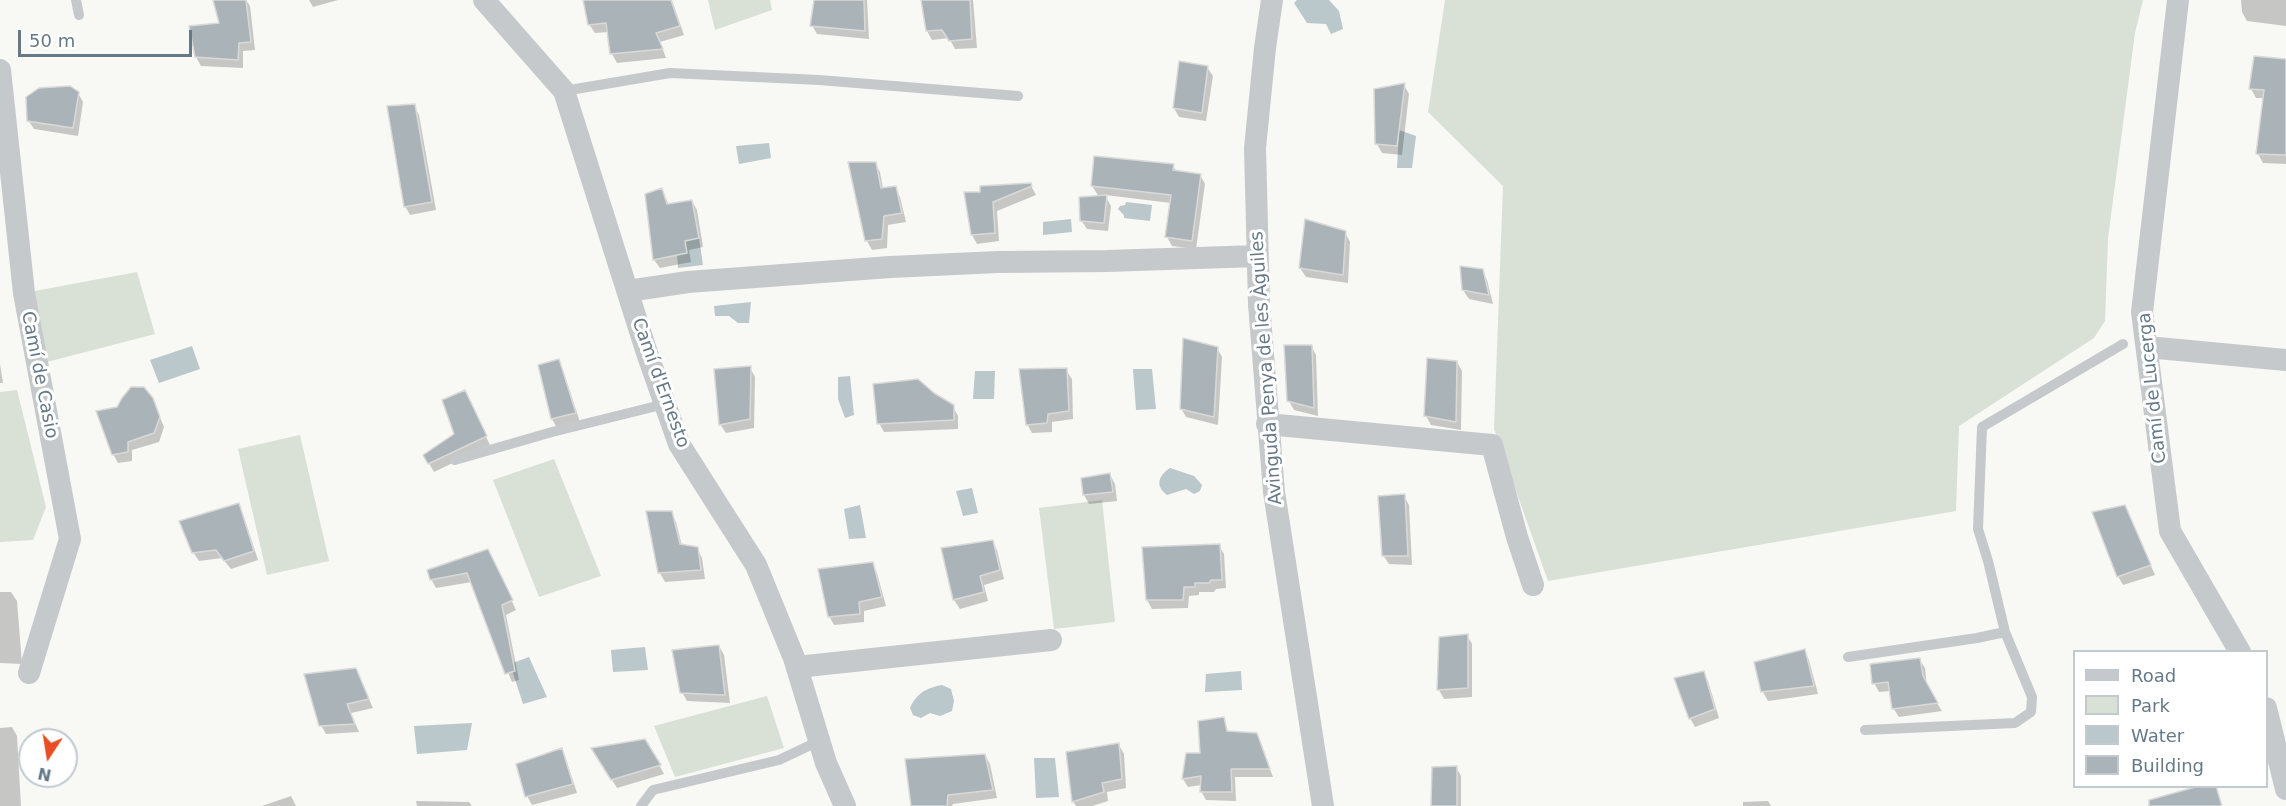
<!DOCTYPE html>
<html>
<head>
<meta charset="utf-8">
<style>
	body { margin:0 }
	#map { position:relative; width:2286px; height:806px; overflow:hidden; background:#f8f8f5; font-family:"DejaVu Sans",sans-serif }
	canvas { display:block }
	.legend { position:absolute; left:2073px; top:650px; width:195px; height:138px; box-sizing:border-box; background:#fff; border:2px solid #c2c9cf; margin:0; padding:8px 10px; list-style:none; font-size:18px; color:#667987 }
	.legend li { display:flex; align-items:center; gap:12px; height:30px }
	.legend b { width:30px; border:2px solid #c2c9cf }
	.north { position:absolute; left:18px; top:728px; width:60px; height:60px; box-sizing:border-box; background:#fff; border:2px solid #c2c9cf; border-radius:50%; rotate:192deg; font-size:16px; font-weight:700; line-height:24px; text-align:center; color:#667987 }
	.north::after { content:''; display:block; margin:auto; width:21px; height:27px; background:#e84d25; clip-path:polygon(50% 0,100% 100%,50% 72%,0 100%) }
	.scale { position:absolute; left:18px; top:30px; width:174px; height:27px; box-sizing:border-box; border:3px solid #667987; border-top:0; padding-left:8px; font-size:18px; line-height:21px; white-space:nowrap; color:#667987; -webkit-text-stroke:4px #fff; paint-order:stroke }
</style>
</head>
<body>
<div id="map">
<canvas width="2286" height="806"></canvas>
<ul class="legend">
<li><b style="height:8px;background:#c5c9cc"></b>Road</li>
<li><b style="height:16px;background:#d9e0d6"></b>Park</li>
<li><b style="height:16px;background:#bbc8cb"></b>Water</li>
<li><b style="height:16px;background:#aab3b8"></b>Building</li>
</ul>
<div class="north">N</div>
<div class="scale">50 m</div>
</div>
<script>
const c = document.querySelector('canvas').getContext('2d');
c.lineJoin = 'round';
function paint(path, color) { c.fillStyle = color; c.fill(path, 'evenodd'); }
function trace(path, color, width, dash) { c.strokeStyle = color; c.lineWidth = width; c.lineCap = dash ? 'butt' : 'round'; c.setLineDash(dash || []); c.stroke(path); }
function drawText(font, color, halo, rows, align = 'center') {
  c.font = font + ' "DejaVu Sans",sans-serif'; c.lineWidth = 6; c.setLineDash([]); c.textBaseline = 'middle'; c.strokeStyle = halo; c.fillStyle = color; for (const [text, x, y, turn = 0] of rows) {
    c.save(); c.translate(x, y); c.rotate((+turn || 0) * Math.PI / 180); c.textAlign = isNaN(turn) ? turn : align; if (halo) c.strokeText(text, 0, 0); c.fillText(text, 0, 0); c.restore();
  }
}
paint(new Path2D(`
	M708 0H770L772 10 715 30Z
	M1445 0H2143L2135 33 2108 238 2105 321 2094 338 1959 426 1956 511 1548 581 1494 429 1503 186 1428 112Z
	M137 272 155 334 43 363 29 292Z
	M17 390 46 507 33 540 0 542V392Z
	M300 435 329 561 267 575 238 449Z
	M554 459 601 576 539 597 493 480Z
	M1102 500 1115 622 1054 629 1039 508Z
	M767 696 784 748 675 777 654 726Z`), '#d9e0d6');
paint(new Path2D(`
	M1297 0H1329L1339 11 1343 29 1331 34 1326 24 1307 23 1294 3Z
	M1399 130 1416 136 1412 168H1397Z
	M769 143 771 158 739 164 736 146Z
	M1126 202 1152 205 1150 221 1124 218V215L1118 209 1120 206 1125 205Z
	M1071 219 1072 232 1043 235V222Z
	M699 238 703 265 678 268 677 255 687 253 685 241Z
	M751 302 749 323H738L729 316H715L714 306Z
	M192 346 200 369 159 383 150 360Z
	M1133 369H1152L1156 409 1136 410Z
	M975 371H995L994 399H973Z
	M850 376 854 415 845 418 838 399V377Z
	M1170 468 1194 476 1202 485 1200 491 1194 494 1186 489 1167 495C1155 486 1158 476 1170 468Z
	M972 488 978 513 963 516 956 491Z
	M860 505 866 538 849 539 844 509Z
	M645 647 648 670 613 672 611 650Z
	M529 657 547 697 523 704 510 664Z
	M1241 671 1242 690 1205 692 1206 674Z
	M942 685 951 689 954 701 952 711 940 716 930 713 921 718 913 715 910 708C917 693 926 688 942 685Z
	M472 723 467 750 417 754 414 726Z
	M1034 758H1055L1059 797 1036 798Z`), '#bbc8cb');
paint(new Path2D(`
	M218 0H246L250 6 255 50 243 51V68L201 66 196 57 221 24Z
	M309 0H338L313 7Z
	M584 0H672L684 35 660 42 666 58 617 63 612 54 609 32 595 33 589 24Z
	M815 0H867L869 39 817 34 812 25Z
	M923 0H973L977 48 955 49 949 38 932 40 927 31Z
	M2241 0H2286V26L2247 21 2242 12Z
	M2286 61V164L2263 163 2258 154 2264 98H2256L2251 89Z
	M1207 67 1213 76 1206 121 1179 117 1174 108Z
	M1404 85 1409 94 1402 155 1382 153 1377 144Z
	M78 93 83 102 78 136 34 129 28 120Z
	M414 106 419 115 436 210 410 215 405 206Z
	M875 163 880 172 883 189 895 188 900 197 906 222 888 225 887 248 872 250 867 241Z
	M1173 166 1177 172 1200 175 1205 184 1196 249 1172 246 1167 237 1171 203 1105 195 1111 206 1108 231 1087 229 1081 220 1099 197 1092 186Z
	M1030 184 1036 195 997 211 999 241 977 244 972 235 981 194Z
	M662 190 669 205 692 201 697 210 703 247 689 250 691 262 660 268 654 260Z
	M1345 232 1350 242 1348 283 1306 277 1300 268Z
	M1482 271 1487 280 1493 304 1469 299 1463 290Z
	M1311 346 1316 355 1318 416 1294 410 1289 401Z
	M1217 348 1222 357 1218 425 1186 417 1181 408Z
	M558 361 563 370 580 422 557 428 552 419 539 366Z
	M1457 362 1462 371 1461 430 1431 425 1426 416Z
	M0 364 3 383H0Z
	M750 368 755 377 754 428 726 433 720 424Z
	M1066 370 1072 379 1073 419 1052 422V432L1032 433 1027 424Z
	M933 394 953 407 958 416V429L884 432 879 423Z
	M152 399 164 427 159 442 132 450V461L118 463 113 454Z
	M469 401 490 445 434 472 425 456 455 434Z
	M1110 475 1115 484 1117 501 1089 504 1084 495Z
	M1404 496 1409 505 1412 565 1389 564 1383 555Z
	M238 505 243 514 258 560 231 569 222 558 199 561 193 552Z
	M2125 507 2155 575 2123 585 2118 576Z
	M648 513H671L676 522 682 546 697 549 702 558 705 579 665 582 660 573Z
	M992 541 997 550 1004 579 984 585 988 601 960 609 954 600 942 549Z
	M1219 546 1224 554 1226 588 1216 589 1214 592H1199V595L1189 596 1188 608 1152 609 1147 600Z
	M492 559 516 610 506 615 519 680 512 682 472 582 436 588 431 579Z
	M872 564 877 573 886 606 864 611V622L834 625 829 616Z
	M0 592H11L17 601 22 664 0 663Z
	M1467 635 1472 644V697L1444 699 1439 690 1440 638Z
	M719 646 724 655 730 703 687 701 682 692Z
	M1804 651 1809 660 1818 694 1768 701 1763 692Z
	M1919 659 1925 668 1927 687 1942 711 1899 717 1893 708 1891 691 1879 692 1874 683Z
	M1703 672 1708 681 1719 718 1695 727 1690 718Z
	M360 679 373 708 351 713 359 732 326 734 321 725Z
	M1223 719 1229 733 1256 734 1273 777H1235L1236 801 1206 800 1201 791 1202 785 1188 787 1183 779 1201 754Z
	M12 727 17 736 21 806H0V728Z
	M645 740 664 774 617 788 593 749Z
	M1119 745 1124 754 1126 788 1107 792 1108 801 1092 806H1076L1073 801Z
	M561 750 566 759 577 793 532 805 527 796Z
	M985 755 990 764 997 798 953 804 952 806H913Z
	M1456 767 1461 776V806H1433Z
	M291 796 296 806H262Z
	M416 801 469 802 472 806H417Z
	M1768 801 1771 806H1743V802Z`), '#0003');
const building = new Path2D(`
	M213 0H246L251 42 239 43 238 60 195 57 189 26 219 23Z
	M583 0H671L680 26 656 33 663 49 610 54 606 23 588 25Z
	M814 0H864L865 31 810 26Z
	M921 0H970L972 39 949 41 942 30 926 31Z
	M2254 56 2286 59V155L2256 154 2264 90 2249 89Z
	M1179 61 1208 66 1202 113 1173 108Z
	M1405 83 1397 146 1375 144 1374 89Z
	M70 86 79 92 73 128 27 121 26 97 39 88Z
	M415 104 432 202 404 207 387 106Z
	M1094 156 1174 164 1173 170 1201 174 1192 241 1165 237 1171 195 1091 186Z
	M848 162H876L881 188 896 186 902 213 884 216 882 239 865 241Z
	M1031 183 1032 186 993 202 995 233 971 235 964 192H980V186Z
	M662 188 667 204 692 200 699 238 685 241 687 253 653 260 645 194Z
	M1107 195 1104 223 1080 221 1079 197Z
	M1305 219 1346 231 1343 275 1299 268Z
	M1460 266 1483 269 1489 295 1462 290Z
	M1183 338 1218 347 1214 417 1180 409Z
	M1284 345H1312L1314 408 1287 401Z
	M1427 358 1457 361 1456 422 1424 416Z
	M559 359 576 413 551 419 538 365Z
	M751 366 750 419 719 425 714 369Z
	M1067 368 1069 411 1048 414 1047 423 1026 425 1019 369Z
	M918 379 934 393 954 405V420L877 424 873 384Z
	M131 387H144L153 398 160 417 154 433 128 442V452L112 455 96 411 117 407 122 398Z
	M465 390 487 436 428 464 423 455 454 434 442 400Z
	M1110 473 1113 492 1083 495 1081 478Z
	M1405 494 1408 556H1382L1378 496Z
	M239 503 254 551 224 561 216 550 192 553 179 521Z
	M2125 505 2151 565 2117 577 2092 512Z
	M646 511H672L680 544 698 547 701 570 658 573Z
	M993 540 1000 570 980 576 984 592 953 600 941 548Z
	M1220 544 1222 580H1211L1209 583H1195V587H1184L1183 600H1146L1142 547Z
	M488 549 513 600 502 605 515 671 505 674 467 573 430 580 427 570Z
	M873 562 882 597 859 602 860 614 828 617 818 569Z
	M1468 634V688L1437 690 1439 637Z
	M719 645 725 695 680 693 672 650Z
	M1805 649 1814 686 1761 692 1754 662Z
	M1920 658 1923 676 1938 703 1892 709 1888 682 1872 684 1870 664Z
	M356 668 369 699 347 704 355 724 319 726 304 674Z
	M1704 671 1715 709 1689 719 1674 678Z
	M1224 717 1227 731 1257 733 1270 769H1231L1232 792H1200L1201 776 1182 779 1186 753H1200L1198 721Z
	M645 739 661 765 611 780 591 748Z
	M1119 743 1122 779 1102 783 1104 792 1072 802 1066 752Z
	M562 748 573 784 525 797 516 764Z
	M985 754 993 790 948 795 947 806H911L905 759Z
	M1457 766V806H1431L1432 767Z
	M2199 786H2216L2222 806H2149V800Z`);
paint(building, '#aab3b8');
trace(building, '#d9d9d7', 1.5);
trace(new Path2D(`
	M76 0 79 15
	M564 91 670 73 819 80 1018 96
	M455 460 552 432 665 404
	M1848 657 1977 638 2005 632
	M1865 730 2015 723 2031 712 2032 697 2005 632 1988 561 1978 529 1982 427 2123 344
	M641 806 653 790 779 760 819 741`), '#c5c9cc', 10);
trace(new Path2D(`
	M484 0 564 91 646 350 679 444 756 565 794 658 826 763 845 806
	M1272 0 1265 48 1255 148 1259 304 1274 492 1323 806
	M2178 0 2142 312 2170 531 2240 652
	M0 70 24 293 70 539 29 673
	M628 291 688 282 890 267 998 262 1107 261 1257 256
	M2147 347 2286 360
	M1267 424 1492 445 1517 537 1533 585
	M797 667 1051 640
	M2266 708 2286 789`), '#c5c9cc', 22);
drawText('18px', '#667987', '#fff', [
	["Avinguda Penya de les Àguiles",1267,368,-94],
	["Camí de Casio",39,375,79],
	["Camí d'Ernesto",660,383,70],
	["Camí de Lucerga",2153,388,-96]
]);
</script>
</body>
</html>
